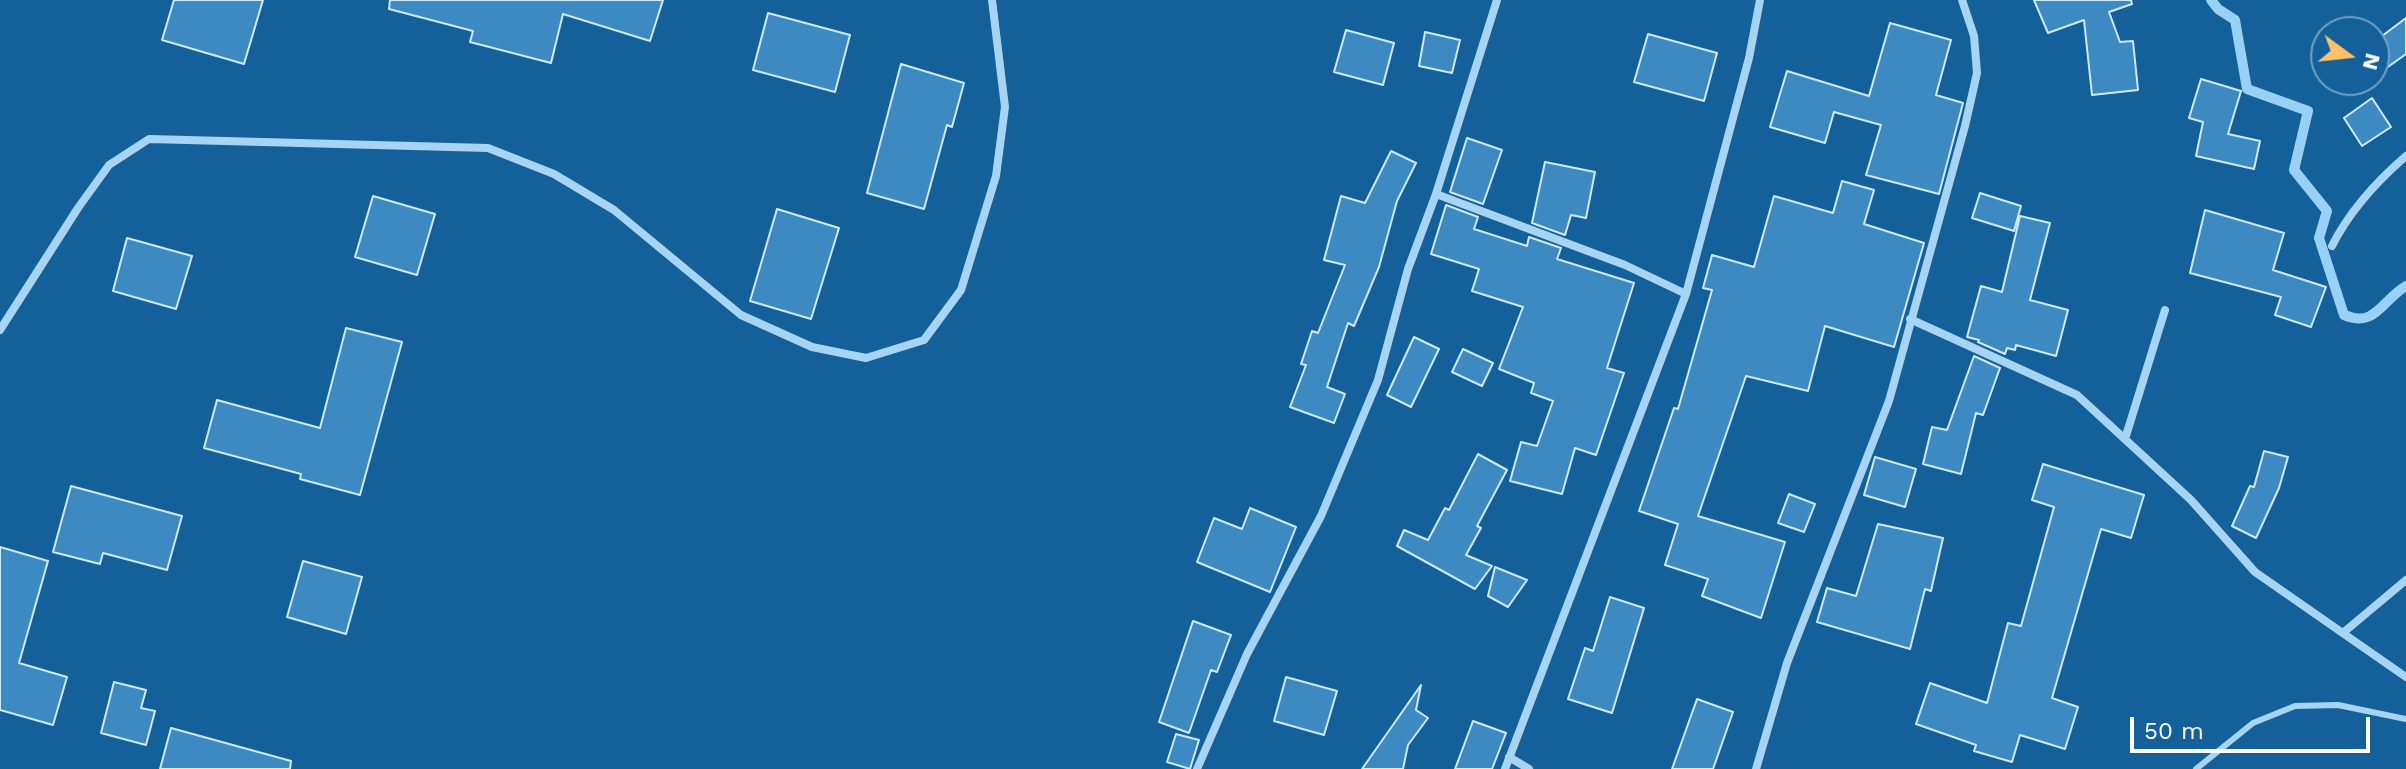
<!DOCTYPE html>
<html>
<head>
<meta charset="utf-8">
<style>
	body { margin:0 }
	#map { position:relative; width:2406px; height:769px; overflow:hidden; background:#14609a; font-family:"Work Sans",sans-serif }
	canvas { display:block }
	.north { position:absolute; left:2310px; top:16px; width:80px; height:80px; box-sizing:border-box; background:#14609a; border:2px solid #72a0c2; border-radius:50%; rotate:105deg; font-size:22px; font-weight:700; line-height:32px; text-align:center; color:#fff }
	.north::after { content:''; display:block; margin:auto; width:28px; height:36px; background:#ffc069; clip-path:polygon(50% 0,100% 100%,50% 72%,0 100%) }
	.scale { position:absolute; left:2130px; top:717px; width:240px; height:36px; box-sizing:border-box; border:4px solid #fff; border-top:0; padding-left:10px; font-size:24px; line-height:28px; white-space:nowrap; color:#fff; -webkit-text-stroke:6px #14609a; paint-order:stroke }
</style>
</head>
<body>
<div id="map">
<canvas width="2406" height="769"></canvas>
<div class="north">N</div>
<div class="scale">50 m</div>
</div>
<script>
const c = document.querySelector('canvas').getContext('2d');
c.lineJoin = 'round';
function trace(path, color, width, dash) { c.strokeStyle = color; c.lineWidth = width; c.lineCap = dash ? 'butt' : 'round'; c.setLineDash(dash || []); c.stroke(path); }
function paint(path, color) { c.fillStyle = color; c.fill(path, 'evenodd'); }
trace(new Path2D(`
	M2211 0 2218 9 2235 20 2247 89 2308 111 2294 170 2327 211 2319 238 2344 315C2376 328 2381 301 2406 286`), '#99d1f6', 10);
const building = new Path2D(`
	M174 0H263L244 64 162 40Z
	M390 0H663L650 41 563 14 551 63 470 42 473 31 389 9Z
	M2034 0H2131L2132 4 2109 12 2120 42 2133 41 2138 90 2092 95 2084 20 2048 33Z
	M768 13 850 35 835 92 753 70Z
	M2406 18V54L2385 69 2374 53V42Z
	M1890 23 1951 40 1936 95 1963 103 1939 194 1866 175 1881 125 1834 112 1825 143 1770 127 1787 71 1869 96Z
	M1346 30 1394 43 1383 85 1334 72Z
	M1425 32 1460 40 1452 73 1419 66Z
	M1648 34 1717 53 1704 101 1634 82Z
	M901 64 964 83 952 127 947 125 924 209 867 193Z
	M2201 79 2241 91 2228 134 2260 141 2254 169 2196 156 2203 122 2189 118Z
	M2372 98 2391 127 2362 146 2344 118Z
	M1467 138 1502 150 1483 204 1450 192Z
	M1391 151 1416 163 1397 201 1379 267 1354 326 1348 323 1327 387 1345 394 1334 423 1290 407 1306 365 1301 364 1312 331 1318 333 1345 265 1324 260 1341 196 1365 203Z
	M1545 162 1595 172 1586 218 1571 215 1565 235 1532 223Z
	M1842 181 1874 190 1864 224 1924 243 1894 347 1825 326 1808 391 1746 376 1698 516 1785 542 1761 618 1702 596 1708 579 1665 565 1678 524 1639 511 1674 408 1678 409 1712 290 1703 288 1712 255 1754 267 1774 196 1833 213Z
	M1980 193 2021 206 2014 231 1972 218Z
	M373 196 435 214 417 275 355 257Z
	M1446 205 1478 217 1474 229 1527 246 1529 237 1561 248 1557 259 1634 283 1607 368 1624 373 1596 455 1575 448 1562 494 1510 481 1521 442 1537 446 1553 401 1531 393 1534 383 1499 369 1523 307 1472 291 1479 269 1431 254Z
	M777 209 839 228 811 319 750 301Z
	M2205 210 2284 233 2273 270 2326 287 2311 327 2275 315 2281 297 2190 273Z
	M2020 216 2050 223 2030 300 2068 310 2056 356 2016 345 2015 350 2007 348 2005 354 1978 342 1979 340 1967 337 1981 286 2002 292Z
	M127 238 192 256 176 309 113 291Z
	M346 328 402 342 360 495 300 479 301 474 204 448 217 400 320 428Z
	M1414 337 1439 349 1411 407 1387 395Z
	M1463 349 1493 363 1482 386 1452 372Z
	M1974 356 2000 368 1983 415 1976 413 1961 474 1923 464 1932 427 1947 430Z
	M2264 451 2288 457 2279 488 2256 538 2232 526 2250 486 2254 487Z
	M1478 454 1507 470 1477 526 1481 528 1466 555 1492 566 1475 589 1397 546 1404 530 1428 540 1445 508 1449 510Z
	M1875 457 1916 469 1905 507 1864 495Z
	M2043 464 2144 495 2131 538 2101 529 2052 698 2078 707 2065 749 2020 735 2012 762 1974 751 1976 745 1916 724 1930 683 1987 703 2008 623 2021 626 2054 507 2032 500Z
	M71 486 182 516 167 570 103 553 100 564 53 552Z
	M1789 494 1815 504 1804 532 1778 523Z
	M1250 508 1296 527 1270 592 1197 562 1214 518 1242 529Z
	M1878 524 1943 538 1931 591 1925 589 1910 649 1817 622 1827 588 1856 596Z
	M0 547 48 561 19 663 67 677 53 725 0 710Z
	M303 561 362 577 346 634 287 617Z
	M1495 567 1527 580 1508 607 1488 596Z
	M1610 597 1644 608 1612 713 1568 699 1585 648 1593 651Z
	M1193 621 1231 635 1217 672 1211 670 1189 733 1159 722Z
	M1286 677 1337 691 1324 735 1274 721Z
	M114 682 146 690 141 708 155 711 146 745 101 733Z
	M1421 685 1416 710 1428 718 1408 745 1403 769H1362Z
	M1697 699 1733 712 1713 769H1672Z
	M1473 721 1506 733 1492 769H1455Z
	M171 728 291 761 290 769H160Z
	M1176 734 1199 740 1190 769 1167 762Z`);
paint(building, '#3d89c1');
trace(building, '#cfeafd', 2);
trace(new Path2D(`
	M2196 769 2253 723 2295 706 2338 705 2406 719`), '#a7d4f3', 6);
trace(new Path2D(`
	M1436 194 1625 265 1686 294
	M2332 246C2350 210 2376 182 2406 156
	M1910 319 2077 395 2191 500 2255 572 2406 677
	M0 330 78 208 109 165 149 139 488 148 554 174 614 210 741 315 812 347 866 358 924 340 961 290 996 176 1005 107 992 0
	M2125 439 2165 310
	M2344 632 2406 580
	M1509 757 1529 769
	M1197 769 1247 654 1321 516 1378 380 1408 269 1436 194 1497 0
	M1505 769 1686 294 1749 58 1760 0
	M1756 769 1787 663 1889 401 1965 126 1977 73 1974 36 1962 0`), '#a7d4f3', 8);
</script>
</body>
</html>
